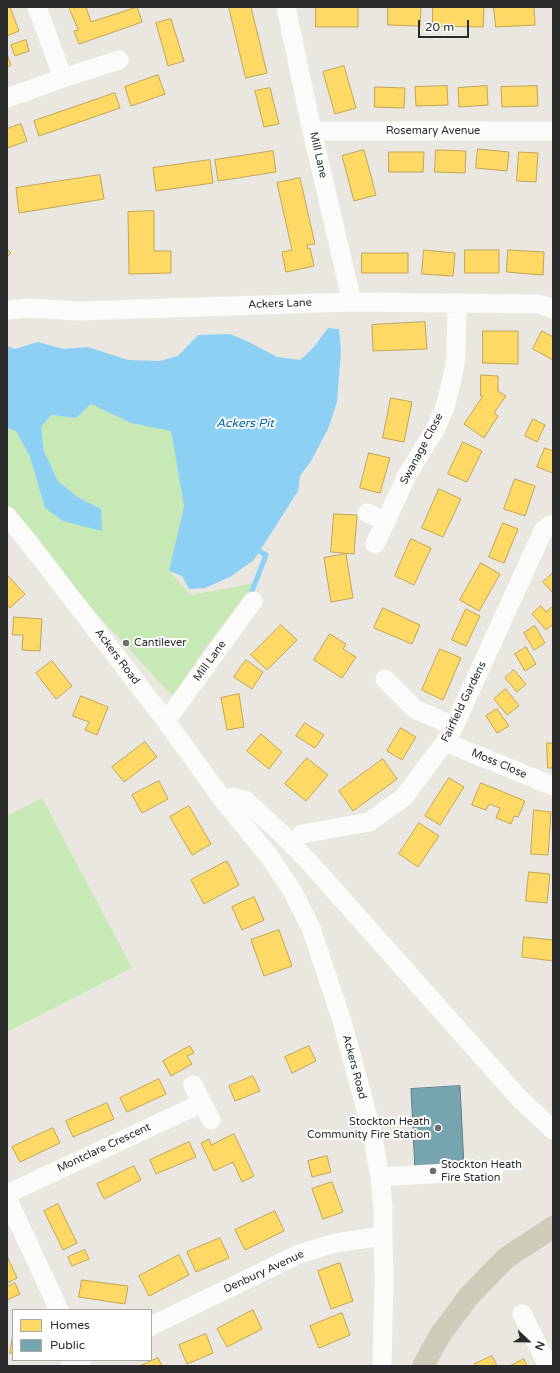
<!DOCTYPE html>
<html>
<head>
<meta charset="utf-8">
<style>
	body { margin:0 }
	#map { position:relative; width:560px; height:1373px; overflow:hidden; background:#eae7e0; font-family:"Varela Round",sans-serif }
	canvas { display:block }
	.frame { position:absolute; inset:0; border:8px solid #2b2b2b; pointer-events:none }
	.legend { position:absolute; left:12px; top:1309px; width:140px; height:52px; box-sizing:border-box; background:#fff; border:1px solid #aaa; margin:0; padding:5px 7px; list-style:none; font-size:12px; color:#2b2b2b }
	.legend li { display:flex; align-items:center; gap:8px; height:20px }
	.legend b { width:20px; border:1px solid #aaa }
	.north { position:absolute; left:508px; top:1321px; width:40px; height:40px; -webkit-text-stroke:3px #fff; paint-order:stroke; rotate:112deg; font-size:11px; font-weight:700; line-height:16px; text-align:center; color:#2b2b2b }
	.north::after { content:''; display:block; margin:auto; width:14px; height:18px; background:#2b2b2b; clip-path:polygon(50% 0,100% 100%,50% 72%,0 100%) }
	.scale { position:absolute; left:418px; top:20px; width:51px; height:18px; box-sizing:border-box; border:2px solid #2b2b2b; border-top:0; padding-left:5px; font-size:12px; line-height:14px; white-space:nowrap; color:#2b2b2b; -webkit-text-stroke:3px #fff; paint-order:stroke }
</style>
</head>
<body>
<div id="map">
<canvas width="560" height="1373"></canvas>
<div class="frame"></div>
<ul class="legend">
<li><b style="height:11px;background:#ffd966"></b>Homes</li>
<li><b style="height:11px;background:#76a5af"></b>Public</li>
</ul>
<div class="north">N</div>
<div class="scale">20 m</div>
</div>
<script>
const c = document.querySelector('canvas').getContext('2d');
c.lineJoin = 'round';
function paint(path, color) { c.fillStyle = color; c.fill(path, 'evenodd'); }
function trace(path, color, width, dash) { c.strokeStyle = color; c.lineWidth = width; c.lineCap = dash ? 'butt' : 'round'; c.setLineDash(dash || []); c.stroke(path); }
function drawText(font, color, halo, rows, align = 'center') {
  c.font = font + ' "Varela Round",sans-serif'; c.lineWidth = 4; c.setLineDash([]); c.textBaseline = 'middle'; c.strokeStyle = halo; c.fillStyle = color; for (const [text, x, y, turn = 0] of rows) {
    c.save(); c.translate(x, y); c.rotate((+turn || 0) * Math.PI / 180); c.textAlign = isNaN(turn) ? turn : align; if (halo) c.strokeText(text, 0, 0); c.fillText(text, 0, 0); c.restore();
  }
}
paint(new Path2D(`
	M91 403 131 423 172 431 184 506 169 571 191 595 255 583 205 648 173 697 7 516V428L16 431 30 457 45 508 101 509 76 496 57 480 49 461 44 452 40 427 51 415 77 418Z
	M42 798 132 968 7 1032V816Z`), '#c7e9b6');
paint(new Path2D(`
	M328 328 339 329 341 350 337 402 328 429 311 461 300 476 298 491 254 560 230 577 205 588 189 589 182 576 169 571 184 506 171 431 131 423 91 404 76 418 51 415 41 427 44 452 49 461 57 480 76 496 101 509 102 531 63 521 45 508 30 457 16 431 7 428V346L15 349 38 342 63 349 88 347 128 360 160 361 178 356 198 335 230 334 249 342 277 357 300 360 313 348Z`), '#8cd1f3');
const homes = new Path2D(`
	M7 7H10L19 31 7 36Z
	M69 7H86L91 22 137 7 142 22 79 44 74 31 78 30Z
	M229 7H251L267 73 246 78Z
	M316 7H358V27H316Z
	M388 7H421L420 26 388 25Z
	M433 7H484L483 27 433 26Z
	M494 7H534L535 25 496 27Z
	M171 19 184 61 168 66 156 23Z
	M26 40 29 51 15 56 11 45Z
	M7 54 11 65 7 67Z
	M344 66 356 108 335 114 323 72Z
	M158 75 165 94 131 106 125 87Z
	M447 86 448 105 416 106 415 87Z
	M487 86 488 105 459 107 458 88Z
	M537 86 538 106 502 107 501 87Z
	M375 87 405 88 404 108 375 107Z
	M270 88 279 124 264 127 255 91Z
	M115 93 120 108 39 136 34 121Z
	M21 124 27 141 7 148V129Z
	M478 149 509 152 507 171 476 168Z
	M364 150 376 195 354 201 342 156Z
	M436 150 466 151 465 173 435 172Z
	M273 151 276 172 218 181 215 160Z
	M389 152H424L423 172H389Z
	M519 152 538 153 536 182 517 181Z
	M210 160 213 183 156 191 153 168Z
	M100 175 104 199 19 213 16 188Z
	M300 178 315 244 307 245 308 249 310 248 314 266 286 272 282 252 292 250 277 183Z
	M154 211V251H171V273L129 274 128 212Z
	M7 249 11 253 7 257Z
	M424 250 455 253 453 276 422 274Z
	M465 250H499V273H465Z
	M508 250 544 252 543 275 507 272Z
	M362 253H408V273H362Z
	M425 322 427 349 373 351 372 325Z
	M483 331H518V364L483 363Z
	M542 331 553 337V360L533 349Z
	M481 375 498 376V391L506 396 494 413 498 416 484 438 464 424 483 396H481Z
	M391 398 412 402 404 442 383 438Z
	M533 419 545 425 537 442 525 436Z
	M463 442 482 451 467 482 448 474Z
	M545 448 553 451V473L537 467Z
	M369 453 390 458 380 493 360 488Z
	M515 479 535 486 525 516 504 509Z
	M439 489 461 499 443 537 422 528Z
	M334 514 357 515 354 554 331 552Z
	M503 523 518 529 504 563 489 557Z
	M411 539 431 548 414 585 395 576Z
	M346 554 353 598 331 602 324 558Z
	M481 563 500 574 479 611 460 600Z
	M553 573V593L543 582Z
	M7 575 25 594 10 608 7 604Z
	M541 606 546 612 553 606V624L546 630 532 614Z
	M383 608 420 625 412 644 374 628Z
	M466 609 480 616 466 646 452 640Z
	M14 617 42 619 40 651 22 650 23 635H13Z
	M281 625 297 640 267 670 251 655Z
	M535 626 545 643 534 650 524 633Z
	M330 634 346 644 343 649 356 657 342 678 314 660Z
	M526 647 536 664 525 671 515 654Z
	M440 649 461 658 443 700 422 690Z
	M246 660 263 672 252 689 234 677Z
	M52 661 72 686 56 699 36 673Z
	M514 670 526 684 517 692 505 678Z
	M506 689 519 706 507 715 494 699Z
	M239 694 244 727 227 730 221 698Z
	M81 696 108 707 97 735 85 730 89 722 73 716Z
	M497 709 509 726 497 733 486 716Z
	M305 723 324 735 315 748 296 736Z
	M401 728 416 737 402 760 387 751Z
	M261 734 282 752 269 769 247 751Z
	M145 742 157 757 124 782 112 767Z
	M547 743H553V768H548Z
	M307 758 328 775 306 801 285 784Z
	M383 759 397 779 353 811 339 791Z
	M449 778 464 787 440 825 425 816Z
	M159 781 168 799 142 813 132 795Z
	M481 783 525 801 518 817 514 816 511 824 496 818 500 808 489 804 486 810 472 805Z
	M189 806 211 844 192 855 170 817Z
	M534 810 551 812 548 855 531 854Z
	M419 823 439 836 418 867 399 854Z
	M227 861 239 885 204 904 191 880Z
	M529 872 550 874 547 903 526 901Z
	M254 897 264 920 242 930 232 907Z
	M279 930 292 966 264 976 251 940Z
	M524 937 553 940V961L522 957Z
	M190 1046 194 1053 187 1056 192 1064 171 1076 163 1061Z
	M309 1046 316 1061 292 1073 285 1057Z
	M253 1076 260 1091 235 1101 229 1086Z
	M159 1079 166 1094 127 1112 120 1098Z
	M107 1103 114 1119 73 1137 66 1121Z
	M53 1128 60 1143 20 1162 12 1147Z
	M234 1134 254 1176 242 1182 233 1162 214 1171 201 1143 209 1139 211 1145Z
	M189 1142 196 1157 156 1174 150 1160Z
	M327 1156 331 1172 312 1177 308 1161Z
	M134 1166 141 1180 104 1199 97 1184Z
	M332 1182 343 1212 323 1219 312 1189Z
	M58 1204 77 1243 63 1250 44 1211Z
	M275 1211 284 1231 245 1250 235 1230Z
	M220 1238 229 1258 196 1272 187 1252Z
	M85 1250 89 1259 72 1266 68 1257Z
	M179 1255 189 1275 149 1296 139 1276Z
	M7 1256 17 1278 7 1283Z
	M340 1263 353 1301 331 1309 318 1271Z
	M82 1280 128 1286 125 1304 79 1297Z
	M15 1283 20 1294 7 1300V1287Z
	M253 1310 262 1329 227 1347 217 1329Z
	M342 1313 350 1335 319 1348 310 1326Z
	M13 1334V1354L10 1353Z
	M206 1334 213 1353 187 1364 179 1345Z
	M492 1356 497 1366H476L475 1364Z
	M158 1358 162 1366H140Z
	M524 1359 527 1366H510Z`);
paint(homes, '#ffd966');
trace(homes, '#bfa554', 1);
const public = new Path2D(`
	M460 1086 464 1167 415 1170 411 1089Z`);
paint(public, '#76a5af');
trace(public, '#608087', 1);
trace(new Path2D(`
	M249 596 252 591 266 555 259 551`), '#8cd1f3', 5);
trace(new Path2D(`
	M37 7 63 78
	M286 7 312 131 352 302
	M7 98 63 78 119 60
	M312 131H553
	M7 310 29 308 78 311 352 302 539 304 553 309
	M367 513 386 521 375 544
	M7 516 30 544 166 721 223 800 269 856 293 892 311 928 342 1021 372 1132 380 1177 383 1208V1236L384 1279 382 1366
	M386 521 407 475 436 428 445 407 451 384 456 358 457 304
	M385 679 415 709 454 726
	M166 721 253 601
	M445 742 553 786
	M223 800 232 797 245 800 284 836 310 863 520 1099 553 1130
	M302 834 369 822 404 797 445 742 454 726 543 531 550 525 553 524
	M193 1085 211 1120
	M380 1177 494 1170
	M7 1194 202 1103
	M7 1198 59 1310
	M522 1314 548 1366
	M151 1326 299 1254 335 1243 383 1236
	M70 1366 81 1360`), '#fcfbfa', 19);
trace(new Path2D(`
	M423 1366 440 1335 469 1296 506 1258 553 1227`), '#cfcbbb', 22);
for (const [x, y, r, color] of [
	[126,643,4,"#6e6d6a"],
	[438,1128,4,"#6e6d6a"],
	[433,1171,4,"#6e6d6a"]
]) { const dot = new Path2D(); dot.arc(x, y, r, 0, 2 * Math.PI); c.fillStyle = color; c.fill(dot); trace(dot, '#fff', 1.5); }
drawText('11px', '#2b2b2b', '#fff', [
	["Rosemary Avenue",433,131],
	["Mill Lane",318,155,77],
	["Ackers Lane",280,304,-2],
	["Swanage Close",422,449,-62],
	["Ackers Road",117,657,53],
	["Mill Lane",210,661,-54],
	["Fairfield Gardens",464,702,-64],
	["Moss Close",499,764,23],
	["Ackers Road",354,1067,75],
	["Montclare Crescent",104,1148,-25],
	["Denbury Avenue",264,1272,-25]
]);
drawText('11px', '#2b2b2b', '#fff', [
	["Cantilever",134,643],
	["Stockton Heath",430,1122,"right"],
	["Community Fire Station",430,1135,"right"],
	["Stockton Heath",441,1165],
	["Fire Station",441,1178]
], 'left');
drawText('italic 12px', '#0064aa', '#fff', [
	["Ackers Pit",245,424]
]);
</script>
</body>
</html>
